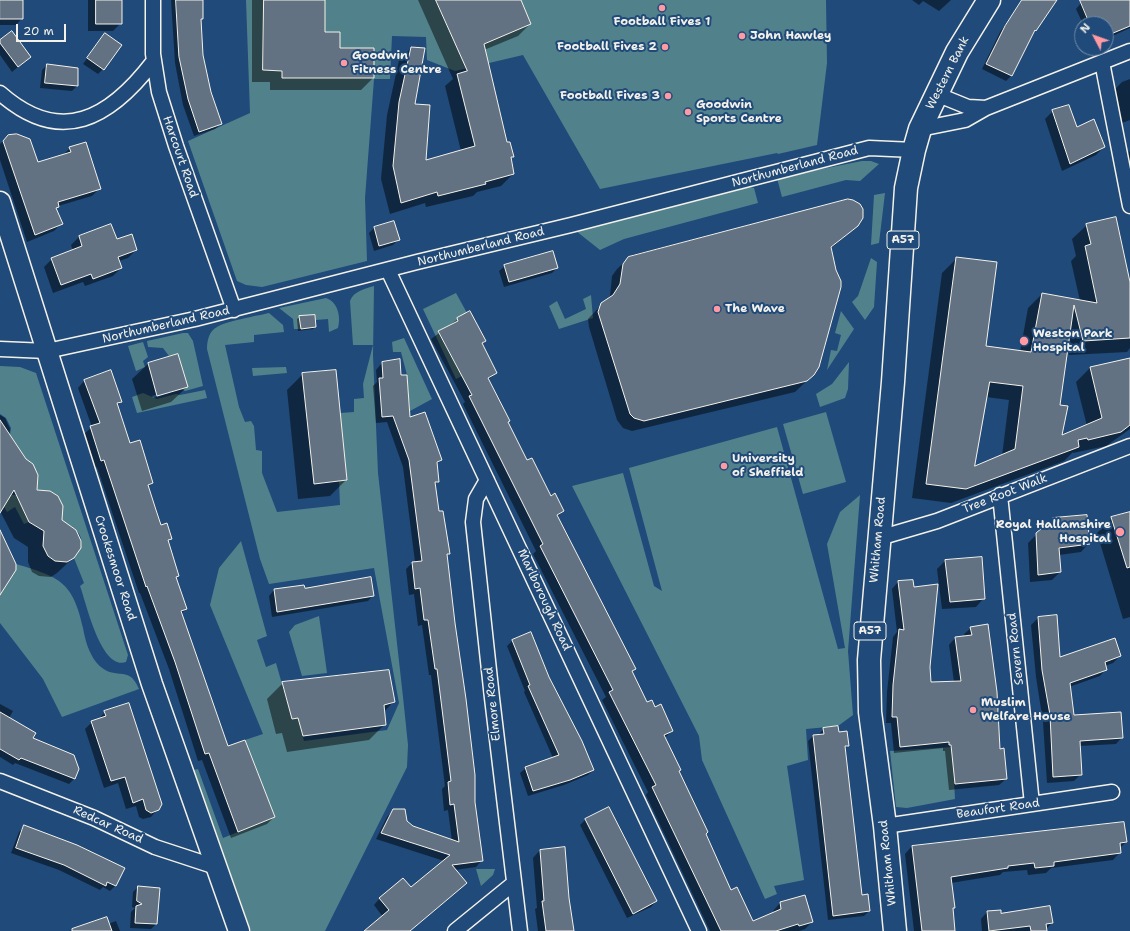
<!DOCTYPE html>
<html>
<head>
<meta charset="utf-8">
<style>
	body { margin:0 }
	#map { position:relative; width:1130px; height:931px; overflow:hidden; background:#1f4a7a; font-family:"Shantell Sans",sans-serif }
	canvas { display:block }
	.north { position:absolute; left:1074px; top:16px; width:40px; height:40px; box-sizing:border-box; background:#1f4a7a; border:1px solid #748da6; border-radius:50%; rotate:311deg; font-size:11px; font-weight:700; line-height:16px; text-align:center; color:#f4f1e8 }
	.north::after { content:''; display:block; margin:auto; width:14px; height:18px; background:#ff9aa2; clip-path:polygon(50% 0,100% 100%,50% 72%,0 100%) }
	.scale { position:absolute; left:16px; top:24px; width:50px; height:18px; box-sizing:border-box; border:2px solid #f4f1e8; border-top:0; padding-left:5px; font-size:12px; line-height:14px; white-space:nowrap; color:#f4f1e8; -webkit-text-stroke:3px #1f4a7a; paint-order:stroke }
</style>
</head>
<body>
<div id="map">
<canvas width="1130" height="931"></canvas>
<div class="north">N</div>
<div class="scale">20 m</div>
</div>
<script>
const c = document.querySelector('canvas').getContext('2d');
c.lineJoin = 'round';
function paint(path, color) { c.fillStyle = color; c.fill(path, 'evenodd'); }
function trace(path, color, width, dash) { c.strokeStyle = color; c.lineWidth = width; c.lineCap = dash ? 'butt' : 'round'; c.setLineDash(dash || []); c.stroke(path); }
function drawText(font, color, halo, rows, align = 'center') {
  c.font = font + ' "Shantell Sans",sans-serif'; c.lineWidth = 4; c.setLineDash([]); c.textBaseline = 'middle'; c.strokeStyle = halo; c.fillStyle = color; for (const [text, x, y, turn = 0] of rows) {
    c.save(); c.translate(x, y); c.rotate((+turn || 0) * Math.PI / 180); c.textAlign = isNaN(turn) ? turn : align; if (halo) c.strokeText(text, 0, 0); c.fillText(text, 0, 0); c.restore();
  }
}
paint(new Path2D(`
	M246 0H826L827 63 817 145 778 154 777 153 600 189 523 55 455 71 427 60 426 37 392 36 390 79H374L365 198 367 261 262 287 246 285 237 281 188 141 250 113Z
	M862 161H871L879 164 860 181 846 180 782 197 777 178Z
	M750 187 754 188 758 203 624 239 600 250 576 231Z
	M885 193 879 243 871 245 874 195Z
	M871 258 877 262 874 307 865 320 852 302 858 296Z
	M374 286 373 355 378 473 403 697 408 745 407 767 325 931H251L194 770 198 769 223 838 275 817 245 740 263 734 210 605 219 568 241 541 267 636 257 640 266 667 276 663 292 719 298 718 304 741 387 730 399 703 374 568 269 584 260 559 207 349C207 341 209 331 217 327 226 321 257 316 269 313L283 325 284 332 254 335V342L225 345 239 407 245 422 251 421 254 426 256 450 262 451V473L277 512 340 505 339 481 347 480 340 413 354 412V399L364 398 363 384 373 345H353L350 301C354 291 364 289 374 286Z
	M456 293 467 313 458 321 438 332 462 376 456 379 423 309Z
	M591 295 593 318 559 329 549 306 557 301 565 319 586 309 583 299Z
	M326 298C338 302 341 317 338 328L329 332 328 319 316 320 315 315 299 316 301 329H294L293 319 279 308Z
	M841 311 854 329 827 370 831 350 837 351 841 335 835 333Z
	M183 333H188L193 341 203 386 185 391 182 389 188 387 178 354 169 356 163 348 148 347 147 341Z
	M404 338 432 399 410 411 407 375 401 352H393L392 342Z
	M143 342 148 357 143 361 145 367 136 371 128 346Z
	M849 362 848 389 845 398 820 407 816 394 832 384Z
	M0 366 20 367 36 373 128 655 126 662C101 671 86 602 80 586L84 583 74 558C77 554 80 550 81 546 84 534 73 525 62 525L58 496 50 491 38 490 35 485 38 475 33 464 26 459 10 435 11 428 6 418 0 414Z
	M286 367 287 373 253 376 252 368Z
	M205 390 207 398 137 413 132 397 143 393 157 399 176 394 180 395Z
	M826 412 846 482 803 494 783 424Z
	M777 427 838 649 845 648 827 544 840 512 860 495 848 651 853 715 838 726 806 729 808 760 787 766 804 880 774 886 777 894 765 899 702 760 699 736 572 486 623 473 654 586 662 591 629 468Z
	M5 490 12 495H22L29 522 24 524 15 507 7 512 0 499V493Z
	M16 564C60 577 73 582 83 628 85 640 89 653 96 662 114 684 128 662 139 689L62 717 43 679 0 623V584L16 570Z
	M319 616 327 673 302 676 289 632 295 625Z
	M952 747 955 799 907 808 896 807 890 751Z
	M476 869H495L493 875 481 886Z`), '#51828c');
paint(new Path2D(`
	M0 0H22V18L16 25H0Z
	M88 0H121V23L113 31H88Z
	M171 0H202L200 20 202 55 210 92 221 124 215 129 194 136 183 105 175 63Z
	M252 0H324V33L338 49 373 78 361 90H270V82H252Z
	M418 0H520L530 24 518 36 484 50 506 143 513 156 510 159 513 174 501 186 477 192 473 196 426 207 425 203 390 214 381 179 387 115 399 60 411 48 414 105 424 161 461 151 445 86 453 79Z
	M912 0H951L939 11 923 1 919 5Z
	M1023 0H1056L1032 34 1011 76 1006 81 982 69 1000 32Z
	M1089 0H1130V28L1106 39V24H1082V34L1078 25 1082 22 1076 9 1081 3Z
	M105 34 103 69 98 74 83 64Z
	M0 41 30 57 12 72 0 55Z
	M47 65 77 69V86L72 91 40 88 42 70Z
	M1130 79V120L1122 123 1111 93 1122 82Z
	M1053 111 1076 128 1104 147 1096 155 1062 171 1045 119Z
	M8 136 37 164 62 156 70 148 99 189 92 196 58 206 55 209 62 223 54 231 27 242 0 160V144Z
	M1130 151V184L1124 157Z
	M848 200 849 233 831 248 814 374 795 392 632 431 623 428 617 420 589 327 588 319 610 296 612 276 617 269 632 255Z
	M1087 225 1130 286V348L1127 352 1069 355 1067 348 1059 406 1060 437 1087 426 1076 382 1090 368 1130 359V429L1106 446 1073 453V452L1064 461 951 503 912 498 942 273 957 258 984 347 1020 352 1028 308 1042 294 1080 301 1071 261 1076 256 1072 239ZM986 397 1009 400 1002 456 973 468Z
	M374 228 398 240 393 245 374 251 369 233Z
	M79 237 116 241 136 250 128 258 119 261 121 268 113 276 85 286 83 282 53 293 44 267 52 259 73 251 71 245Z
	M505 266 557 268 552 273 504 287 499 271Z
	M300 317 315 327 313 329 298 331 297 319Z
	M458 319 485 341 481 344 496 373 488 380 507 423 527 462 550 497 563 511 557 517 634 669 632 672 647 703 655 709 672 730 665 738 678 772 730 891 752 922 774 913 773 911 780 903 804 896 812 922 805 929 799 931H710L646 795 648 792 602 700 606 697 533 554 536 551 463 404 465 402 431 339Z
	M177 355 187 387 171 402 142 411 132 379 148 364ZM169 391V393L153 398 152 396Z
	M382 363 400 376 409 419 441 460 436 465 438 481 434 486 438 512 449 553 447 555 482 860 476 867 455 870 466 883 409 931H365L383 917 374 905 380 898 410 889 444 861 376 839 387 817 393 810 412 827 452 841 448 810 444 811 442 789 445 786 431 675H429L422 625 418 626 414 594 409 595 406 569 412 563 415 562 403 467 387 422 376 423 373 386 377 382 376 370Z
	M303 374 346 480 330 496 298 499 287 390Z
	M85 380 121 401 117 406 129 444 152 483 148 487 161 527 171 538 167 542 178 575 175 578 186 609 181 614 228 748 274 817 267 824 231 838 202 760 198 761 169 669 140 593H139L97 467 94 468 84 434 92 427 78 388Z
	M0 415 5 418 10 429 9 435 36 491 61 520 74 557 57 573 51 577 39 576 32 572 28 562V547L14 538 0 511Z
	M1130 513V617L1123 619 1097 533 1112 518Z
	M1054 519 1089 543 1081 552 1059 555 1060 572 1052 580 1030 582 1028 543 1037 534 1046 529Z
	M981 558 984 598 976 607 942 609 937 569 945 561Z
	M898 582 929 667 930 683 954 682 949 645 955 638 965 637 964 634 971 628 1006 779 999 785 949 790 945 751H943V748L894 753 891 723H886L887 692 893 637 897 632 892 589Z
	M303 587 304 589 373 595 368 601 272 617 269 596 274 590Z
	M1056 616 1059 658 1120 656 1113 663 1105 666 1106 669 1100 676 1069 687 1073 716 1122 737 1116 744 1079 746 1081 774 1074 781 1047 783 1043 722 1036 677 1031 625 1038 618Z
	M531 634 548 677 593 770 588 775 564 785 528 796 520 773 526 768 553 758 524 692 525 691 507 646 512 641Z
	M283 683 394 701 384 712 385 724 369 740 287 752 282 733 276 734 267 699Z
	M0 704 13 711 9 718 32 738 78 769 74 779 69 784 15 763 13 765 0 757Z
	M105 712 158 809 151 817 143 819 139 817 136 806 126 809 118 783 104 788 85 729 92 722 98 720Z
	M824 729 838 733 848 745 845 749 861 896 869 911 864 916 828 920 808 741 813 736 818 735Z
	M585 820 656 901 651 907 627 918 580 825Z
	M24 827 124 869 115 886 110 891 103 887 100 890 59 870 11 853 19 832Z
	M1126 842 1120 848V852L1113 860 1051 868 1046 873 1028 875 1027 870 1003 872 1000 875 951 883 954 907 952 910 954 931H914L905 854 912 846Z
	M540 850 568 898 573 931H538L535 909 537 908 533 858Z
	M138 887 159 888 156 924 151 929 130 928 131 912 135 908 132 907 133 892Z
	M987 912 1000 914 1052 923 1046 929V931H982L981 919Z
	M106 918 108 924 116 921 120 931H69Z`), '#0007');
const building = new Path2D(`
	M0 0H23V19H0Z
	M96 0H122V24H96Z
	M176 0H203V19H201L203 55 211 92 222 124 199 132 188 99 179 57Z
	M264 0H325V32H340V48H374V78H282V71L263 70Z
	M436 0H521L531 24 484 44 507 142H510L514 157H511L514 174 485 182 486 184 438 196 437 192 401 203 393 166 399 102 411 47 425 48 415 104 430 105 426 160 475 146 457 74 467 71Z
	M1022 0H1057L1036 31 1035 30 1012 76 986 64 1005 26Z
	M1080 0H1130V26L1106 36V24H1090Z
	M12 31 31 57 18 67 0 43V40Z
	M105 33 122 45 104 70 87 58Z
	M47 64 78 68V86L45 83Z
	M1069 105 1077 127 1094 119 1105 147 1070 164 1052 110Z
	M17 134 30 139 38 162 71 152 69 147 86 142 101 189 58 202 59 207 56 208 63 224 35 235 3 141 8 135Z
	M848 199 853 200 860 204 863 209V218L858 226 831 247 836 270 841 281V287L819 367 814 375 807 381 644 421 634 418 630 414 598 312 601 303 613 295 620 284 623 264 628 257Z
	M1116 217 1130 282V338L1083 341 1074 305 1060 405 1068 406 1062 435 1102 418 1090 367 1130 358V425L1121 432 1088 440 1087 438 1078 440 1079 447 966 489 926 484 956 257 997 262 986 346 1031 352 1042 293 1097 303 1085 246 1091 244 1086 224ZM990 382 1023 386 1015 449 975 466Z
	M394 221 400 240 379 246 374 227Z
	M111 224 117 239 132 234 137 250 118 257 122 268 93 279 91 274 61 285 51 258 82 246 79 236Z
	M553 251 558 268 509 282 504 265Z
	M470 311 486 341 482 343 497 373 488 378 510 421 508 422 527 460 532 458 551 496 555 493 564 511 557 515 636 669 632 671 647 702 652 700 655 707 661 704 673 731 664 735 681 770 679 771 708 832 706 834 731 890 737 887 753 921 781 909 780 902 805 895 813 922 799 926 798 924 776 931H721L652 787 656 785 609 692 613 690 540 546 543 544 469 396 472 395 438 331 458 321 457 318Z
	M315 315 316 327 301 329 299 316Z
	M178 354 188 387 157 396 148 363Z
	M400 359 401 375H407L410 417 425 412 442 460 437 462 439 482H435L439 511H443L450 554H447L455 623 466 699 475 775V802L483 861 452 865 467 883 410 931H364L389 910 379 898 403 878 411 887 450 855 381 833 393 809H405L407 821 413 826 459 842 454 804 450 805 448 782 451 781 437 669H435L428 620H424L420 588 415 589 412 562 422 561 409 460 393 416 382 417 379 378H383L382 362Z
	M111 370 122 402 117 403 130 443 140 440 153 483 148 485 156 510 161 525 167 523 172 539 168 540 179 576 176 577 187 609 181 611 228 746 245 740 275 817 238 832 209 753 205 754 175 662 147 586 146 587 104 460 101 461 90 426 100 423 84 380Z
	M336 370 347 480 314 484 302 373Z
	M0 420 26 459 33 464 38 475 37 490 50 491 58 496 63 506 62 520 76 530 81 541V548L74 558 67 562 55 561 48 556 43 546 44 531 29 522 14 490 0 513Z
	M1130 512V567L1127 568 1111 517Z
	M1087 515 1090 544 1059 548 1061 572 1038 575 1036 533 1042 528 1055 527 1053 518Z
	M0 530 16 564V570L0 595Z
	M982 557 985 599 950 602 945 560Z
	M371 577 374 596 277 612 274 589 304 585 305 588Z
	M913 580 914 587 938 584 930 667 931 682 961 681 955 637 972 635 970 627 988 624 997 692 1000 749 1004 748 1007 779 955 784 951 745H949V742L900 747 897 717H892L893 685 899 629 904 630 898 581Z
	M1057 615 1060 657 1115 638 1121 656 1105 662 1107 670 1070 683 1074 715 1121 712 1123 738 1080 741 1082 775 1053 777 1050 715 1042 670 1038 617Z
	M531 632 549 677 582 741 594 770 570 780 533 791 525 767 559 755 528 686 530 685 512 640Z
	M389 670 395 702 384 705 386 725 303 736 298 718 292 719 282 682Z
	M129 703 162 804 159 810 151 813 146 810 143 799 133 803 125 777 111 781 91 721 106 716 104 711Z
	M0 712 36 733 33 738 74 755 79 769 75 779 21 758 19 760 0 749Z
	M838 726 839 732 847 731 849 746H845L862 895 868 894 870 911 833 916 813 735 824 734 823 728Z
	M609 807 657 901 633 914 585 819Z
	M1124 822 1127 842 1120 843 1121 853 1054 862V866L1035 868 1034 863 1008 866V868L951 877 955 908H953L955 931H922L912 846Z
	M24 825 77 845 125 868 116 886 107 882 106 886 64 865 16 848Z
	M565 847 569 898 574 931H546L542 901H544L540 850Z
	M138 886 160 888 157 924 135 923 136 906 142 904 137 901Z
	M1050 906 1053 923 1046 924 1047 931H1031L1030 926 989 931 987 911 1001 910V913Z
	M107 917 112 931H72V929Z`);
paint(building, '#637283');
trace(building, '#f4f1e8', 1);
const street = new Path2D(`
	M153 0V54L159 92 176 146 234 310
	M1102 62 1130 206
	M0 93C61 147 110 118 153 62
	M936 94 968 107 986 108
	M920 129 965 120 986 108 1130 51
	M388 270 699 931
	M0 349 47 351 195 319 417 262 571 225 869 148 914 150
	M487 480 476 499 473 522 492 698 520 931
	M1000 495 1032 804
	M879 538 937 521 1130 446
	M0 781 94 818 155 847 216 867
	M885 826 1112 792
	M455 931 514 883`);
const secondary = new Path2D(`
	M0 202 152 684 239 931`);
const primary = new Path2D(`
	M895 931 885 826 870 712 869 660 893 382 906 188 914 150 920 129 957 52 989 0`);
trace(street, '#f4f1e8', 17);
trace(secondary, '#f4f1e8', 23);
trace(primary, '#f4f1e8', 25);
trace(street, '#1f4a7a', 14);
trace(secondary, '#1f4a7a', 20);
trace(primary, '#1f4a7a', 22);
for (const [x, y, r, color] of [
	[662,8,4,"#ff9aa2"],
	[742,36,4,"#ff9aa2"],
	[665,47,4,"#ff9aa2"],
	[344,63,4,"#ff9aa2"],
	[668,96,4,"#ff9aa2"],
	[688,112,4,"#ff9aa2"],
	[717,309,4,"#ff9aa2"],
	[1024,341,5,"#ff9aa2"],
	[724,466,4,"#ff9aa2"],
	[1120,532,5,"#ff9aa2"],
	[973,710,4,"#ff9aa2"]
]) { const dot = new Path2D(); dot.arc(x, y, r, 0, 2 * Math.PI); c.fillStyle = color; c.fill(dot); trace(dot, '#1f4a7a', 1.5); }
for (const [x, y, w] of [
	[903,240,32],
	[870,631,32]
]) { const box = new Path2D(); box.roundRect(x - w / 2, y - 9, w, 18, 3); c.fillStyle = '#1f4a7a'; c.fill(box); trace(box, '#f4f1e8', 1); }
drawText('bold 11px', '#f4f1e8', null, [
	["A57",903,240],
	["A57",870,631]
]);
drawText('bold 12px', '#f4f1e8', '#1f4a7a', [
	["Football Fives 1",662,22,"center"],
	["John Hawley",750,36],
	["Football Fives 2",657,47,"right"],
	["Goodwin",352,56],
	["Fitness Centre",352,70],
	["Football Fives 3",660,96,"right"],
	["Goodwin",696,105],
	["Sports Centre",696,119],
	["The Wave",725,309],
	["Weston Park",1033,334],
	["Hospital",1033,348],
	["University",732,459],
	["of Sheffield",732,473],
	["Royal Hallamshire",1111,525,"right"],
	["Hospital",1111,539,"right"],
	["Muslim",981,703],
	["Welfare House",981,717]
], 'left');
drawText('12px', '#f4f1e8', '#1f4a7a', [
	["Western Bank",948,73,-63],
	["Harcourt Road",180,157,71],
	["Northumberland Road",795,167,-15],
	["Northumberland Road",481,247,-14],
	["Northumberland Road",166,325,-13],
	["Tree Root Walk",1005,494,-21],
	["Whitham Road",878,540,-85],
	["Crookesmoor Road",115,568,72],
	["Marlborough Road",544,600,65],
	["Severn Road",1016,649,-96],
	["Elmore Road",493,704,-96],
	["Beaufort Road",998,809,-8],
	["Redcar Road",108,825,24],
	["Whitham Road",888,863,-96]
]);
</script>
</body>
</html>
